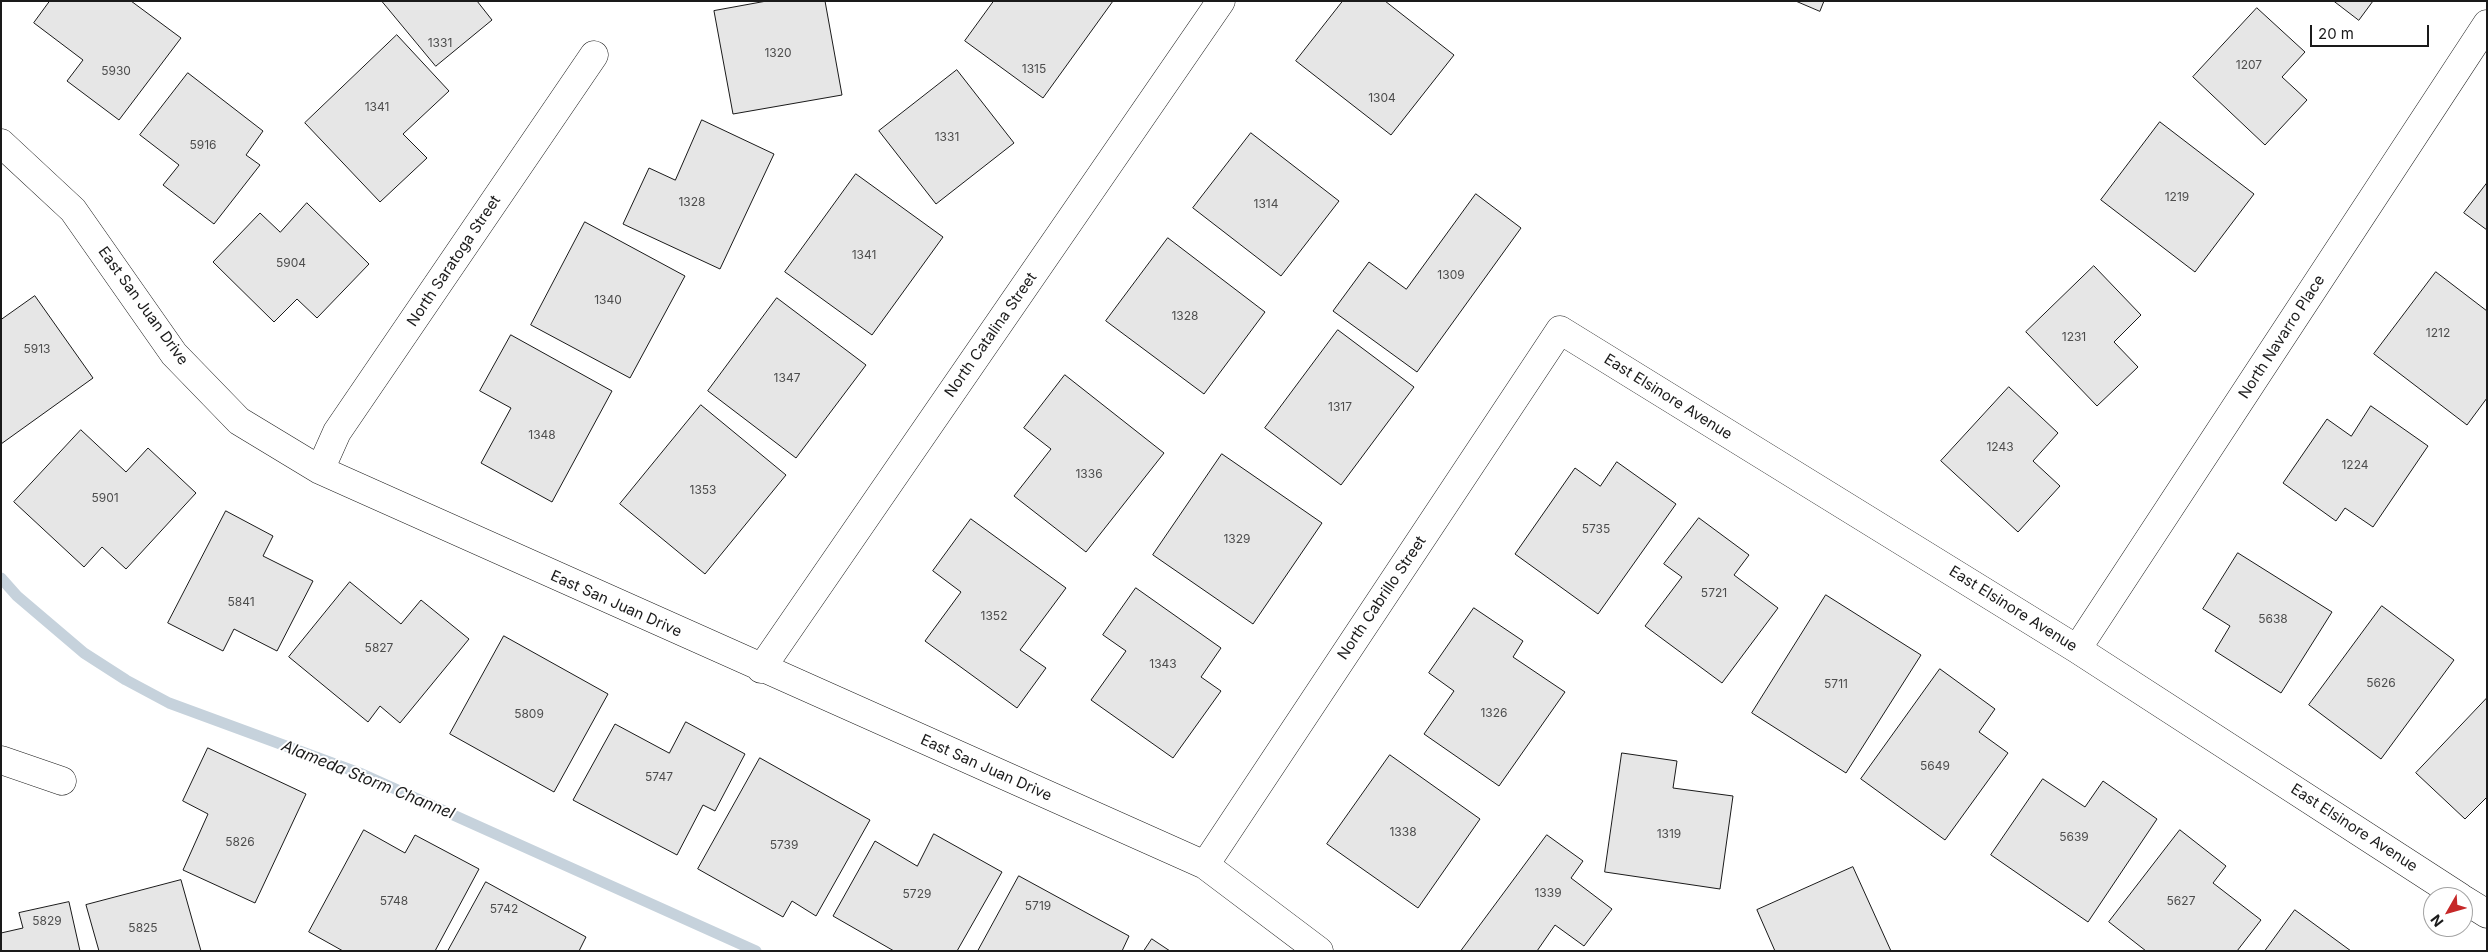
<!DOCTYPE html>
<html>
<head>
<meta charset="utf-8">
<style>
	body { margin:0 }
	#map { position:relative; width:2488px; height:952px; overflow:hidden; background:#fff; font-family:Inter,sans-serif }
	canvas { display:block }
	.frame { position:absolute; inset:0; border:2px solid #1a1a1a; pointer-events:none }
	.north { position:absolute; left:2423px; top:887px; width:50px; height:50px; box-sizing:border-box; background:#fff; border:1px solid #a3a3a3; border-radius:50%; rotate:232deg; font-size:14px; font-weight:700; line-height:20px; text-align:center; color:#1a1a1a }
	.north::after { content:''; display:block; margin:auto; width:18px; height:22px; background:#c62828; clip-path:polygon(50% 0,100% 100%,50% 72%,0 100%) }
	.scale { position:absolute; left:2310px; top:25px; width:119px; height:22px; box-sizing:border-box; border:2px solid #1a1a1a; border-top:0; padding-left:6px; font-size:15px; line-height:18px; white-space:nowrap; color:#1a1a1a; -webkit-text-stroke:4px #fff; paint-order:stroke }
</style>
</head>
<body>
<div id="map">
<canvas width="2488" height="952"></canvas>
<div class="frame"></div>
<div class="north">N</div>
<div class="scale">20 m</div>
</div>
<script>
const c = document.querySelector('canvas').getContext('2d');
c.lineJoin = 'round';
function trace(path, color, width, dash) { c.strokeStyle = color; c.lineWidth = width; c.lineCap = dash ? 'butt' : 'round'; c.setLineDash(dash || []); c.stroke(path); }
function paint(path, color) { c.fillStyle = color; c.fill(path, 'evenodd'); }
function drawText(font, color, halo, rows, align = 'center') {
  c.font = font + ' Inter,sans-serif'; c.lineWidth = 4; c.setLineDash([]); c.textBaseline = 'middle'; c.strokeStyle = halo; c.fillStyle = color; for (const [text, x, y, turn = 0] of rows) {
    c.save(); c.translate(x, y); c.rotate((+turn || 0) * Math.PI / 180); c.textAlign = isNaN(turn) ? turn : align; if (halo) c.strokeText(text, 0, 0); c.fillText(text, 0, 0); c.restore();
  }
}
trace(new Path2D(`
	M1 578 17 596 84 653 126 680 169 703 362 774 756 951`), '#c6d2dc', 11);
const building = new Path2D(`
	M50 1H131L181 38 119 120 67 81 83 60 34 23Z
	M382 1H477L492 20 436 66Z
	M767 1H825L842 95 733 114 714 11Z
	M994 1H1113L1043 98 965 41Z
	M1343 1H1385L1454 55 1391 135 1296 61Z
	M1796 1H1824L1820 11Z
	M2334 1H2373L2359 20Z
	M2257 8 2305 52 2282 77 2307 100 2265 145 2193 77Z
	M397 35 449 91 403 134 427 158 380 202 305 123Z
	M957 70 1014 143 936 204 879 131Z
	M188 73 263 131 246 155 260 165 214 224 163 185 179 165 140 135Z
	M702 120 774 154 720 269 623 224 649 168 675 180Z
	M2160 122 2254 194 2195 272 2101 200Z
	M1251 133 1339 201 1281 276 1193 208Z
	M856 174 943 237 872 335 785 272Z
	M2487 183V230L2464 213Z
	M1476 194 1521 228 1417 372 1333 311 1369 262 1406 289Z
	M307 203 369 264 317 318 297 299 274 322 213 262 260 213 280 232Z
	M585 222 685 276 630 378 531 325Z
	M1168 238 1265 312 1204 394 1106 321Z
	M2094 266 2141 315 2114 342 2138 367 2097 406 2026 332Z
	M2436 272 2487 311V398L2467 425 2374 354Z
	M35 296 93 378 1 444V320Z
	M777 298 866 365 796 458 708 391Z
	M1338 330 1414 387 1341 485 1265 428Z
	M511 335 612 391 552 502 481 463 511 408 480 391Z
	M1065 375 1164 453 1086 552 1014 496 1051 449 1024 428Z
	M2009 387 2058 433 2033 461 2060 486 2018 532 1941 461Z
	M701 405 786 475 705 574 620 504Z
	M2371 406 2428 446 2373 527 2345 508 2336 521 2283 483 2327 419 2351 436Z
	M81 430 126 472 148 448 196 493 126 569 102 547 84 567 14 502Z
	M1222 454 1322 523 1253 624 1153 555Z
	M1617 462 1676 504 1598 614 1515 554 1575 468 1600 486Z
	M226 511 273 536 263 556 313 581 277 651 234 629 223 651 168 623Z
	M1699 518 1749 555 1734 575 1778 608 1722 683 1645 626 1682 577 1664 564Z
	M971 519 1066 588 1020 650 1046 668 1017 708 925 641 961 592 933 571Z
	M2238 553 2332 612 2281 693 2215 651 2230 626 2203 609Z
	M350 582 401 624 421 600 469 639 400 723 380 706 368 722 289 657Z
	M1136 588 1221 648 1201 677 1221 691 1173 758 1091 700 1126 651 1103 635Z
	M1826 595 1921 655 1846 773 1752 713Z
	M2382 606 2454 660 2381 759 2309 705Z
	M1474 608 1523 641 1513 657 1565 692 1499 786 1424 734 1454 691 1429 673Z
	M504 636 608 694 554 792 450 734Z
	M1940 669 1995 709 1979 732 2008 753 1945 840 1861 779Z
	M2487 698V797L2465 819 2416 773Z
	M686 722 745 754 715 811 703 805 677 855 573 800 615 724 669 753Z
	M208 748 306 794 255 903 183 870 208 814 183 801Z
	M1622 753 1677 761 1673 788 1733 796 1720 889 1605 872Z
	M1390 755 1480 819 1418 908 1327 844Z
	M760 758 870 820 816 916 792 901 783 917 698 869Z
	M2043 779 2085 807 2103 781 2157 819 2088 922 1991 855Z
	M364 830 405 853 415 835 479 869 435 951H343L309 932Z
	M2180 830 2226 866 2213 883 2261 920 2237 951H2146L2109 922Z
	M934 834 1002 872 957 951H894L833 916 875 841 917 866Z
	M1547 835 1583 861 1571 878 1612 909 1584 946 1555 925 1537 951H1461Z
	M1853 867 1891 951H1775L1757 910Z
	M1019 876 1129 936 1122 951H978Z
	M181 880 201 951H99L86 905Z
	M486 882 586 937 579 951H448Z
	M69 902 80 951H1V933L23 928 19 913Z
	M2295 910 2351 951H2265Z
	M1152 939 1170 951H1144Z`);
paint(building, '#e6e6e6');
trace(building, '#1a1a1a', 1);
const minor = new Path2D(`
	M1 143 73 210 174 354 239 421 320 470 1205 865 1319 951
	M320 470 337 432 594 55
	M2077 649 2487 24
	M761 669 1221 1
	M1 760 62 781
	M1205 865 1560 330 2077 649 2460 897
	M2463 899 2487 914`);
trace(minor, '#1a1a1a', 29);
trace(minor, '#fff', 28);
drawText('12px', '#4d4d4d', null, [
	["1331",440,43],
	["1320",778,53],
	["1207",2249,65],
	["1315",1034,69],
	["5930",116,71],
	["1304",1382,98],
	["1341",377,107],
	["1331",947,137],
	["5916",203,145],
	["1219",2177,197],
	["1328",692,202],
	["1314",1266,204],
	["1341",864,255],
	["5904",291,263],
	["1309",1451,275],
	["1340",608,300],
	["1328",1185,316],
	["1212",2438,333],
	["1231",2074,337],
	["5913",37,349],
	["1347",787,378],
	["1317",1340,407],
	["1348",542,435],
	["1243",2000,447],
	["1224",2355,465],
	["1336",1089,474],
	["1353",703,490],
	["5901",105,498],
	["5735",1596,529],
	["1329",1237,539],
	["5721",1714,593],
	["5841",241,602],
	["1352",994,616],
	["5638",2273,619],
	["5827",379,648],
	["1343",1163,664],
	["5626",2381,683],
	["5711",1836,684],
	["1326",1494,713],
	["5809",529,714],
	["5649",1935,766],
	["5747",659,777],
	["1338",1403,832],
	["1319",1669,834],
	["5639",2074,837],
	["5826",240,842],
	["5739",784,845],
	["1339",1548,893],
	["5729",917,894],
	["5748",394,901],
	["5627",2181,901],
	["5719",1038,906],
	["5742",504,909],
	["5829",47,921],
	["5825",143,928]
]);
drawText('15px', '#1a1a1a', '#fff', [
	["North Saratoga Street",454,261,-56],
	["East San Juan Drive",143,306,54],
	["North Catalina Street",991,335,-55],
	["North Navarro Place",2282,337,-57],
	["East Elsinore Avenue",1668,397,32],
	["North Cabrillo Street",1382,598,-56],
	["East San Juan Drive",616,604,24],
	["East Elsinore Avenue",2013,609,32],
	["East San Juan Drive",986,768,24],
	["East Elsinore Avenue",2354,828,33]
]);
drawText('italic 16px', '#1a1a1a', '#fff', [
	["Alameda Storm Channel",368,780,22]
]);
</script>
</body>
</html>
